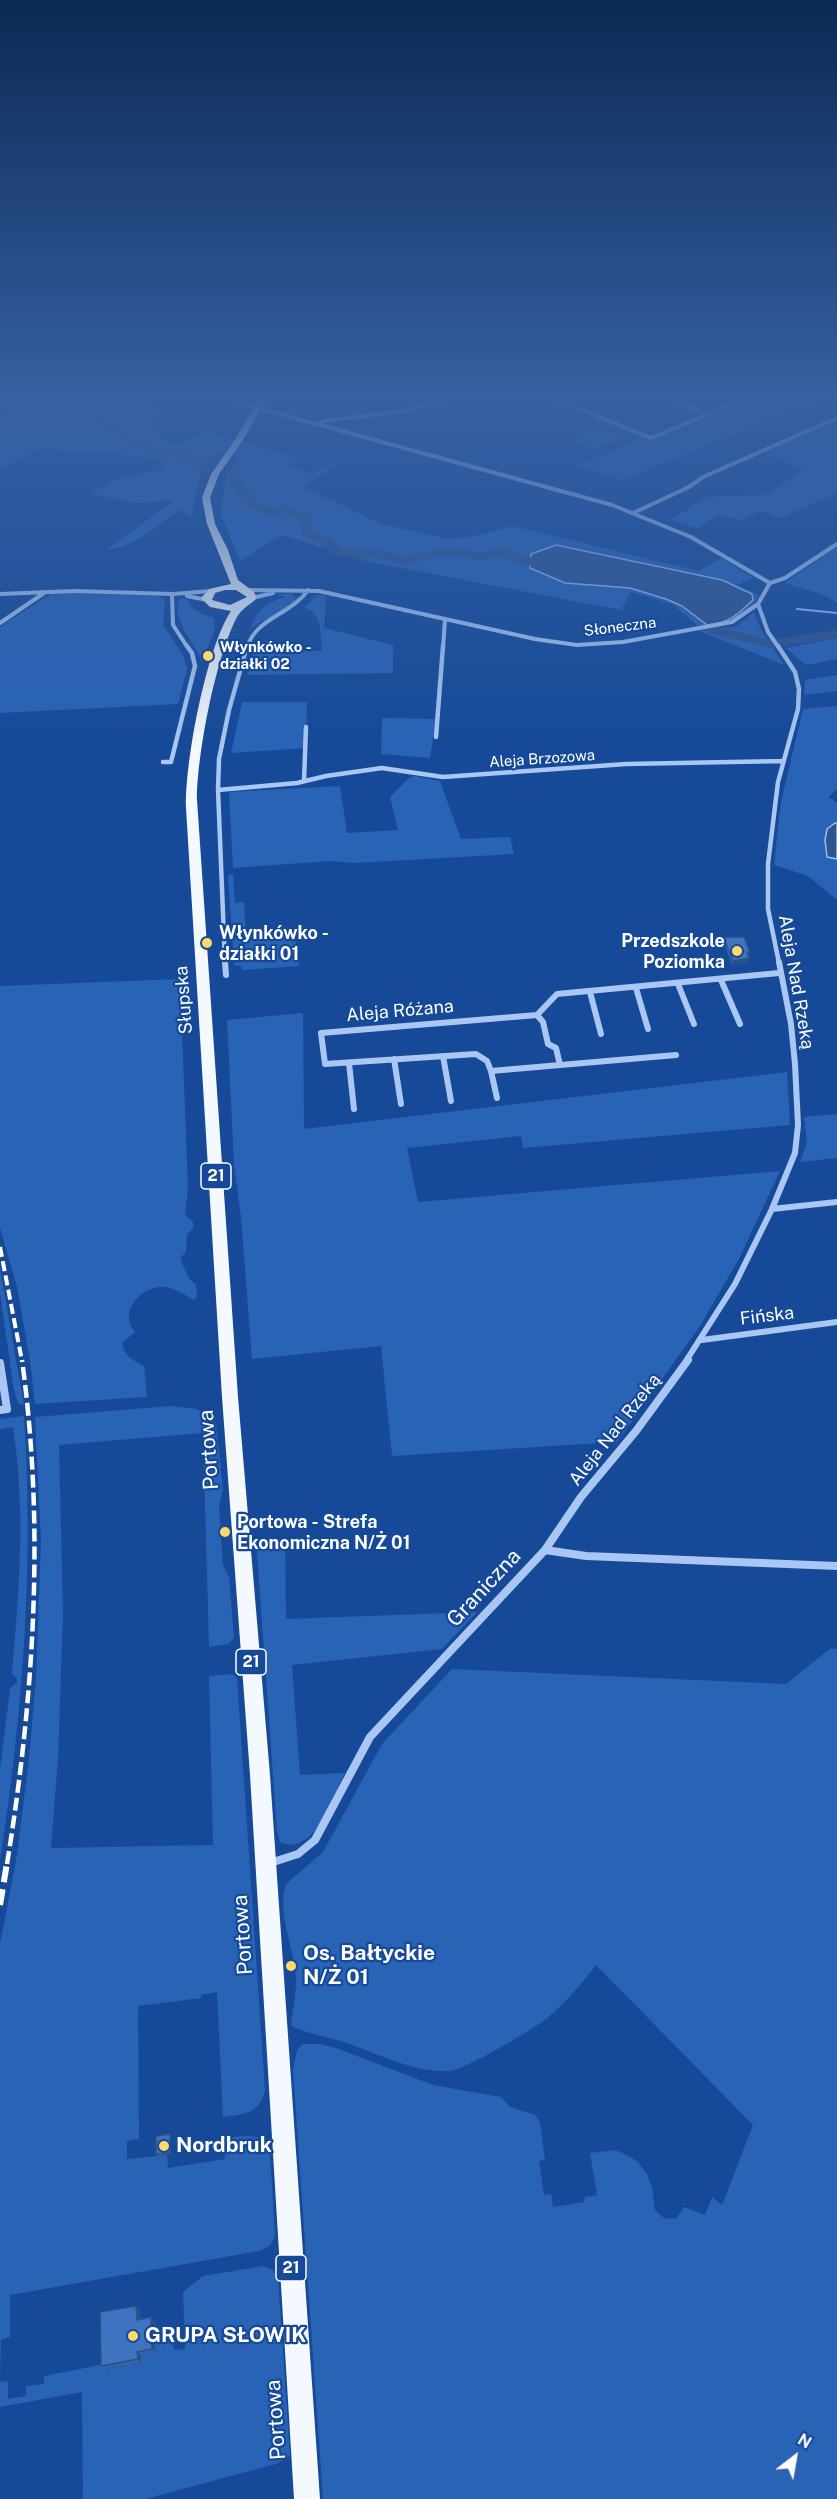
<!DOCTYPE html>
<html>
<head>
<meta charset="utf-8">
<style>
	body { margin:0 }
	#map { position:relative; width:837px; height:2499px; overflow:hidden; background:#164a98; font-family:"Public Sans",sans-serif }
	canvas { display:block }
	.north { position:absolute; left:765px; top:2427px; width:60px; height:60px; -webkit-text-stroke:4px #164a98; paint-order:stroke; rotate:31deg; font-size:16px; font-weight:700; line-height:24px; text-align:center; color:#fff }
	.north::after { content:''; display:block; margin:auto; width:21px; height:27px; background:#fff; clip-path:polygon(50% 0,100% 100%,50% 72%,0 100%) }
</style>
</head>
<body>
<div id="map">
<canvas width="837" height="2499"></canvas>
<div class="north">N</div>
</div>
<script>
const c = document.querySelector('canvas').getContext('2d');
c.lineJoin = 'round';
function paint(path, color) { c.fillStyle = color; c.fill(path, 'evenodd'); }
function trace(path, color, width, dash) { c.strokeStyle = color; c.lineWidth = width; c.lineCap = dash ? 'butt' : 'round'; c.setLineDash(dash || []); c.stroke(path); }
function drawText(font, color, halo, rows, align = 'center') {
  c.font = font + ' "Public Sans",sans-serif'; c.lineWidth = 4.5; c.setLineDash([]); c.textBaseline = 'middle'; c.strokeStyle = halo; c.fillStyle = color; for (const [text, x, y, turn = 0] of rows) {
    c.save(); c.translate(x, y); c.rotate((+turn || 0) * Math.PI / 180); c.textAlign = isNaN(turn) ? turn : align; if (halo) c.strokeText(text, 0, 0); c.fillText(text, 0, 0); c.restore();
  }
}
paint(new Path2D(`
	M0 397H136L161 415 152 425 161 440 175 445 207 432 300 458 287 465 311 474 334 461 340 463 303 487 381 524 448 539 476 536 512 526 699 571 722 558 753 578 737 585 760 596C744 619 724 624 698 626L672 604 631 592 621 610 365 561 282 535 240 561 221 514 226 478 240 456 219 452 203 466 191 517 180 509C157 527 134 547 105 550L176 500 139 503 93 495 94 492 118 478 161 470 164 465 163 462 157 459 107 453 75 454 43 447 0 470V418L13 411 0 407ZM556 545 722 580 752 593 753 599C736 616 731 622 708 625L682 606 666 599 630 588 565 583 530 568 531 554Z
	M755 397H823L623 480 577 465 640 439 589 418 596 415 655 438Z
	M837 421V493L780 518 762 511 740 520 720 515 697 528 671 520 706 497 766 495 804 470 764 453Z
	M602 428 624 437 594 449 573 440Z
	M837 547V603L824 595 785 583Z
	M52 593 158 596 165 599 163 625 183 655 187 669 178 704 0 713V627Z
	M277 594H291L296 598C288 614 263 617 250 630 257 609 265 604 285 597Z
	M318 595 326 596 324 628 393 645V673L247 675 254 650 322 651C320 633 323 614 304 607Z
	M179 598 187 599C191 611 203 614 214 618 217 641 206 641 203 663 194 640 172 624 179 598Z
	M754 612 760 628 784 665 699 631 737 626Z
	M837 638V659L806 665 786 648Z
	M837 675V691L804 695 805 680Z
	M242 702H307L306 748 231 753Z
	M837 706V789L829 797 837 803V900L808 876 774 865 781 802 803 709Z
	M382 718 436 719 430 758 381 754Z
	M414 776 440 781 461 839 510 837 514 854 354 863 330 861 233 868 229 792 340 786 347 833 398 830 390 797 409 778Z
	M233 874 235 903 244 902 246 940 295 936 299 966 242 970 241 966 234 965 228 875Z
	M180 979 188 1188 185 1215 193 1222V1229L187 1234 186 1252 180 1258 189 1279 196 1284 197 1297 194 1300C184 1295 174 1287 163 1287 141 1286 118 1311 135 1332L122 1343C124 1356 133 1360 144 1366L147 1397 35 1404 30 1361 17 1287 0 1228V986Z
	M303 1013 304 1129 787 1072 790 1125 523 1148 521 1136 407 1148 418 1202 780 1171 739 1259 700 1326 617 1442 392 1456 381 1346 252 1359 241 1217 234 1164 227 1020Z
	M837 1114V1158L800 1162 807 1142 804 1117Z
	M0 1268 24 1405 18 1403 14 1391 0 1293Z
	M170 1406 197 1409 216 1423 223 1489 219 1507 223 1565 229 1577 234 1638 228 1644 209 1647 203 1433 59 1445 63 1615 58 1758 51 1848 213 1845 209 1676 232 1674 237 1678 265 2090C260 2114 244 2114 223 2117L217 1992 201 1995V1998L138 2006 139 2139 127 2141V2159L167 2155 168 2168 225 2159 224 2139C243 2136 263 2130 270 2153L275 2237 270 2246 259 2251 10 2295V2337L1 2340 0 2376V1944L17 1855 29 1759 36 1678 41 1541 35 1417Z
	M24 1416C34 1565 23 1713 0 1860V1770L10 1688 17 1683V1679L12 1673C19 1592 26 1509 13 1427L0 1429V1419Z
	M256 1538 285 1539 286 1619 477 1612 442 1649 292 1665 300 1775 345 1773C334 1795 314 1858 280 1842L277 1831Z
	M831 1648 837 1649V2499H323L293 2070 297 2050 303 2044H320L336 2048 433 2085 501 2097 510 2107 535 2115 540 2122 545 2160 539 2161 544 2195 551 2194 553 2207 584 2202 585 2197 597 2195 590 2153 616 2150 637 2161 647 2174 652 2188 655 2210 664 2218 676 2219 684 2207 705 2215 712 2197 722 2205 753 2125 596 1965C582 1984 564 2004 546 2019 532 2030 463 2071 449 2071 415 2073 378 2054 347 2043 335 2039 296 2031 291 2025 293 2010 296 1993 296 1978 295 1948 276 1914 286 1884L323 1852 382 1744 452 1669 786 1684Z
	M263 2266 273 2270 278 2279 290 2456 276 2464 145 2499H83L82 2392 0 2407V2382L8 2381V2399L26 2396V2386L44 2384V2376L105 2364 106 2369 141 2363V2355L155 2352V2344L173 2341 174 2350 185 2349 183 2292 203 2276Z`), '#2963b6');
const water = new Path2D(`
	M556 545 722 580 752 594 753 600C736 616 731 622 707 625L682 606 666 599 630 588 565 583 530 568 531 554Z
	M835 823H837V859L827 857 825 840 827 829Z`);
paint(water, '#2f558f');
trace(water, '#9bc1f4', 1.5);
trace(new Path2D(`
	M797 609 837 613`), '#9bc1f4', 2);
paint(new Path2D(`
	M63 397H76L137 441 204 457 206 460 203 463 211 471 205 475 191 464 193 462 129 445Z
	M231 471 235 472 256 502 273 508 282 505 311 515 312 531 332 538 341 548 361 551 378 550 405 557 435 549H461L478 552 506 549 526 557 561 561 568 565 561 569 523 565 504 557 478 560 461 557H435L405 565 378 558 361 559 332 554 322 544 302 536 301 520 282 513 273 516 248 508 225 475Z
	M714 626 770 640 837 630V638L770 648 709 633 707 630 709 627Z`), '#2f558f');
trace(new Path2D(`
	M551 397 651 438 749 397
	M562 402 574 397
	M677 402 708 414
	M258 408 612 505 691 537 770 583
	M316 425 324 421 405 411 450 397
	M633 513 689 487 703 477 837 418
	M770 583 785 578 837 544
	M247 590 319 591 535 639 577 645 623 642 732 622 758 604 770 583
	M0 594 74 591 172 594 212 591
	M172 594 173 625 188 648
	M187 596 207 600
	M252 598 273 593
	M758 604 768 632 779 648
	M0 623 44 593
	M247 648C255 618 291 615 308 590
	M443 648 445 619`), '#a9c7f2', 4);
trace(new Path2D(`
	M778 646 795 672 799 689 798 709 778 782 768 864V909L779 963
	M436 737 443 646
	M163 762H171L195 666 192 653 187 646
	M304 781 306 727
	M218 790 297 783 326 776 382 768 443 777 626 764 784 761
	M225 963 218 790 219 759 229 710 247 646`), '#a9c7f2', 4.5);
trace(new Path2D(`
	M225 962 226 975
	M721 980 740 1024
	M678 984 694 1024
	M636 988 648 1029
	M590 992 601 1034
	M537 1015 543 1022 548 1044 556 1048 560 1065
	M676 1055 491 1071 487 1061 476 1054 325 1064 321 1033 537 1015 557 994 779 973
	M443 1056 451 1101
	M394 1059 401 1104
	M349 1063 354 1109
	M491 1071 497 1098
	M772 1209 837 1202
	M702 1340 837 1322
	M686 1361 735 1284 772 1209 795 1153 798 1125 795 1064 791 1024 779 962`), '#a9c7f2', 6);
trace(new Path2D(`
	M0 1363 7 1409 0 1410
	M545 1550 586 1556 837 1566
	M270 1863 298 1854 315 1840 370 1737 545 1550 581 1497 636 1431 688 1360`), '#a9c7f2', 8);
trace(new Path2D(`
	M232 397 258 408`), '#a9c7f2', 6);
paint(new Path2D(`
	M260 397H268L243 440 219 474 210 498 215 524 228 550 238 580 254 592 257 598C250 605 242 608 237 617 216 656 197 754 197 800L238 1397 270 1775 320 2499H294L250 1775 222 1397 186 808C185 761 206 649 231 611L210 607 201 598 209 589 231 584 207 524 202 498 211 474 235 440ZM225 590H236L247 597 230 605 212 600 215 593Z`), '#f4f8ff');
trace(new Path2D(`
	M0 1247 22 1361`), '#fff', 4, [10, 4.5]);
trace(new Path2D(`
	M7 1864C34 1697 45 1528 22 1360`), '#fff', 4.5, [13, 5]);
trace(new Path2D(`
	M0 1905 7 1863`), '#fff', 6, [16, 7]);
paint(new Path2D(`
	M723 937 750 952 748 956 749 962 732 965 723 941Z
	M170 2134 171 2136V2154L157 2156 156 2154Z
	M136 2306 140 2310V2319L151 2317 155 2321V2325H157L160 2328 161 2343 155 2344V2352L141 2355V2363L105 2369 101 2366Z`), '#3563a4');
paint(new Path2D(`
	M749 958V962L732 965 733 961Z
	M136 2306 140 2310V2324L137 2320Z
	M151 2317 155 2321V2329L151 2326Z
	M157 2325 160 2328 161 2343 158 2339Z
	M152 2341 155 2344V2352L152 2349Z
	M137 2352 141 2355V2363L138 2359Z`), '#2b5086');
const building = new Path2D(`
	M723 937H744L750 952H747L749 958 733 961Z
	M170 2134V2153L156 2154V2136Z
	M136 2306 137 2320 151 2317V2326L157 2325 158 2339 152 2341V2349L137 2352 138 2359 101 2366 100 2312Z`);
paint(building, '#3e73bf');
trace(building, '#2b5086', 1.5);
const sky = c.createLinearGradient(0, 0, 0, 747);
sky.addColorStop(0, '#0c2954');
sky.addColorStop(0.53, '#3660a2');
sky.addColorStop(1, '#3660a200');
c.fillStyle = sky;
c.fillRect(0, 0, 837, 747);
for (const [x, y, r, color] of [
	[208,656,6,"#ffd96a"],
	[207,943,6,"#ffd96a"],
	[737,951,6,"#ffd96a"],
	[225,1532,6,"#ffd96a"],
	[291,1966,6,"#ffd96a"],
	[164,2146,6,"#ffd96a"],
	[133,2336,6,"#ffd96a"]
]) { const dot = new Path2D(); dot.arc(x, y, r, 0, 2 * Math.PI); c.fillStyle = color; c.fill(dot); trace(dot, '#164a98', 2); }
drawText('15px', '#fff', '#164a98', [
	["Słoneczna",620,627,-7],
	["Aleja Brzozowa",542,759,-4]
]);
drawText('bold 15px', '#fff', '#164a98', [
	["Włynkówko -",220,647],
	["działki 02",220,664]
], 'left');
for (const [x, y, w] of [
	[216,1176,30],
	[251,1662,30],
	[291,2268,30]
]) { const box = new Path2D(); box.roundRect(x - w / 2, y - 13, w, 26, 4.5); c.fillStyle = '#164a98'; c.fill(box); trace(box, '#fff', 1.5); }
drawText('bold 16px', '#fff', null, [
	["21",216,1176],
	["21",251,1662],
	["21",291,2268]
]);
drawText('bold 18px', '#fff', '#164a98', [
	["Włynkówko -",219,933],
	["działki 01",219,954],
	["Przedszkole",725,941,"right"],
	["Poziomka",725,962,"right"],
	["Portowa - Strefa",237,1522],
	["Ekonomiczna N/Ż 01",237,1543]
], 'left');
drawText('18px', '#fff', '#164a98', [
	["Aleja Nad Rzeką",796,982,80],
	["Słupska",184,1000,-94],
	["Aleja Różana",400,1011,-5],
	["Fińska",767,1316,-7],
	["Aleja Nad Rzeką",615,1430,-52]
]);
drawText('21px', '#fff', '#164a98', [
	["Portowa",209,1450,-94],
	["Graniczna",484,1588,-47],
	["Portowa",243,1935,-94],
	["Portowa",276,2420,-94]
]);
drawText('bold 21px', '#fff', '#164a98', [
	["Os. Bałtyckie",303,1954],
	["N/Ż 01",303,1978],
	["Nordbruk",176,2146],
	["GRUPA SŁOWIK",145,2336]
], 'left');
</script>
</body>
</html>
